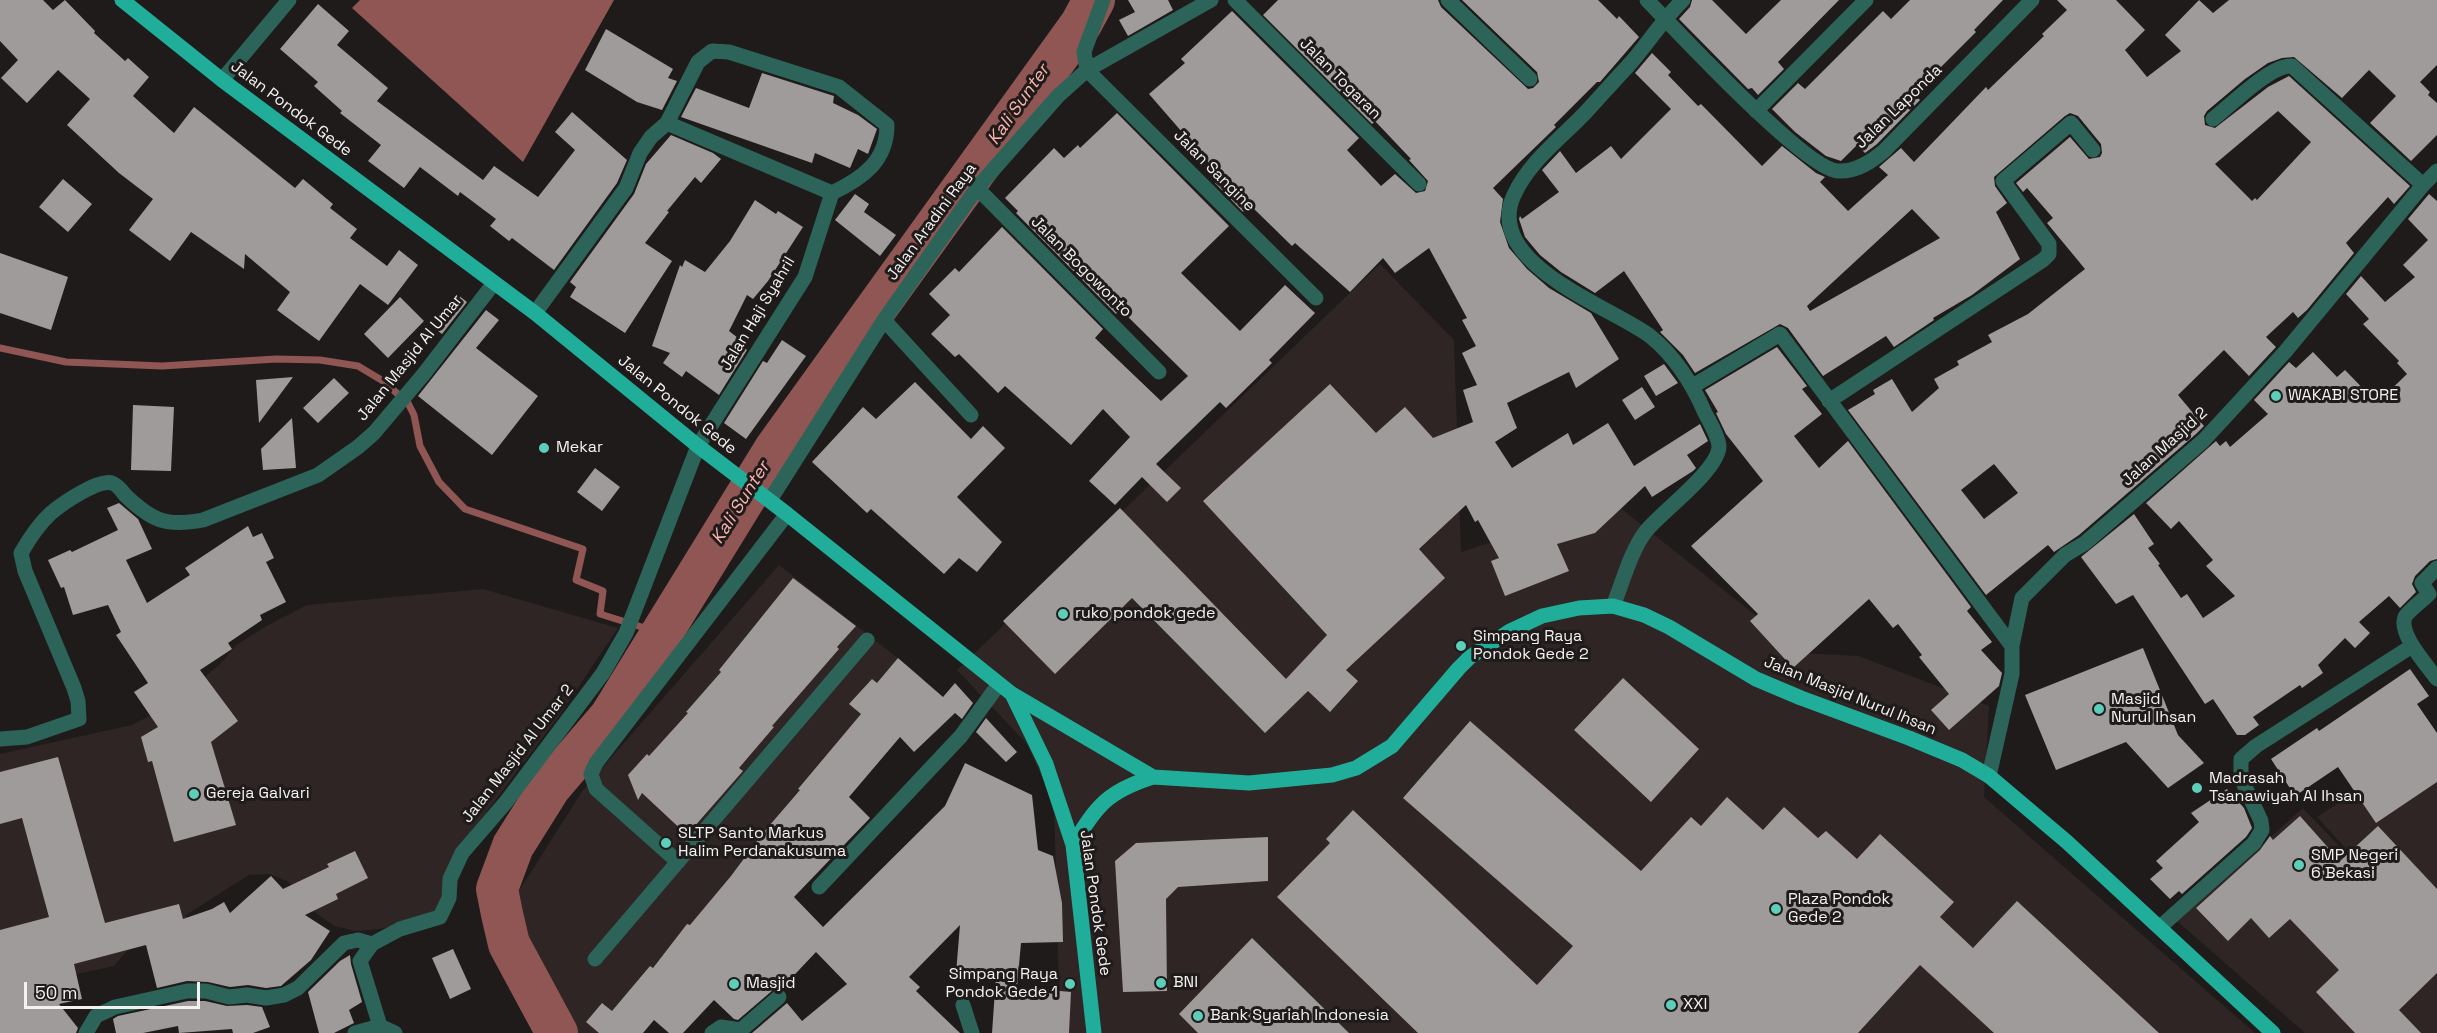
<!DOCTYPE html>
<html>
<head>
<meta charset="utf-8">
<style>
	body { margin:0 }
	#map { position:relative; width:2437px; height:1033px; overflow:hidden; background:#1e1b1a; font-family:"Space Grotesk",sans-serif }
	canvas { display:block }
	.scale { position:absolute; left:24px; top:982px; width:176px; height:27px; box-sizing:border-box; border:3px solid #f4f1f1; border-top:0; padding-left:8px; font-size:18px; line-height:21px; white-space:nowrap; color:#f4f1f1; -webkit-text-stroke:4px #1e1b1a; paint-order:stroke }
</style>
</head>
<body>
<div id="map">
<canvas width="2437" height="1033"></canvas>
<div class="scale">50 m</div>
</div>
<script>
const c = document.querySelector('canvas').getContext('2d');
c.lineJoin = 'round';
function paint(path, color) { c.fillStyle = color; c.fill(path, 'evenodd'); }
function trace(path, color, width, dash) { c.strokeStyle = color; c.lineWidth = width; c.lineCap = dash ? 'butt' : 'round'; c.setLineDash(dash || []); c.stroke(path); }
function drawText(font, color, halo, rows, align = 'center') {
  c.font = font + ' "Space Grotesk",sans-serif'; c.lineWidth = 6; c.setLineDash([]); c.textBaseline = 'middle'; c.strokeStyle = halo; c.fillStyle = color; for (const [text, x, y, turn = 0] of rows) {
    c.save(); c.translate(x, y); c.rotate((+turn || 0) * Math.PI / 180); c.textAlign = isNaN(turn) ? turn : align; if (halo) c.strokeText(text, 0, 0); c.fillText(text, 0, 0); c.restore();
  }
}
paint(new Path2D(`
	M1380 264 1454 340 1461 552 1613 502 1803 653 1859 656 1989 706 1984 797 2255 1033H1060L1054 802 1026 743 957 670Z
	M779 565 922 677 839 775 627 1033H570L529 952 515 897 583 790Z
	M483 589 618 628 561 713 473 830 459 863 457 894 451 905 408 923 380 929 356 931 334 926 316 913 287 881 269 874 249 875 186 915 188 929 128 950 114 966 0 991V754L132 725 174 703 221 663 236 645 268 625 307 605Z
	M2437 738V1033H2305L2177 921 2303 808 2429 940 2317 817Z`), '#2e2524');
paint(new Path2D(`
	M360 0H614L523 162 352 8Z`), '#905653');
trace(new Path2D(`
	M0 348 66 362 162 366 276 359 320 360 358 366 383 381 408 403 414 415 420 446 439 482 465 509 583 549 576 580 603 591 600 614 661 633`), '#905653', 7);
trace(new Path2D(`
	M557 1033 509 944 502 914 497 889 513 846 550 787 610 717 775 449 1081 24 1094 0`), '#905653', 42);
paint(new Path2D(`
	M0 0H43L53 10 65 0 95 31 94 33 125 61 128 58 149 77 133 96 174 133 194 107 295 188 303 179 333 204 330 208 357 229 350 238 387 266 399 250 418 265 388 305 360 284 319 341 277 310 290 292 245 254 244 269 191 232 170 261 129 230 153 199 119 173 67 125 90 99 58 70 27 103 1 78 18 60 0 41Z
	M1128 0H1168L1173 10 1128 36 1119 20 1135 12Z
	M1278 0H1438L1441 7 1528 89 1533 88 1539 82 1537 72 1462 0H1598L1617 19 1619 16 1639 37 1600 82H1597L1554 125 1556 127 1493 188 1503 199 1500 222 1509 248 1527 269 1549 288 1591 313 1619 359 1576 388 1569 372 1507 403 1517 428 1495 442 1512 468 1568 433 1573 445 1608 423 1634 466 1700 424 1708 441 1687 455 1696 468 1693 471 1652 497 1645 486 1595 533 1557 544 1569 571 1505 596 1491 561 1499 558 1478 520 1475 522 1466 505 1419 549 1445 578 1346 670 1358 681 1330 712 1308 691 1265 733 1132 598 1055 674 1003 621 1120 508 1286 679 1327 635 1203 501 1330 384 1376 433 1405 407 1433 438 1473 422 1463 390 1477 385 1462 353 1476 346 1462 320 1467 318 1429 248 1395 273 1383 258 1350 292 1295 243 1292 246 1250 205 1243 212 1215 183 1221 177 1149 94 1185 63 1181 59 1232 11 1359 138 1347 150 1381 186 1395 174 1416 193 1425 191 1428 181 1409 160 1411 159 1375 121 1372 124 1263 15Z
	M1692 0H1712L1746 34 1781 0H1839L1778 62 1784 69 1758 95 1752 88 1748 89 1679 19 1690 7Z
	M1910 0H2003L1974 30 1976 32 1914 94 1920 100 1877 144 1865 153 1857 145 1841 161 1826 156 1795 132 1772 109 1798 83 1805 89 1883 11 1891 19Z
	M2057 0H2116L2145 30 2125 50 2147 77 2181 51 2165 35 2199 0 2213 13 2229 0H2437V65L2420 82 2430 92 2428 95 2437 103V135L2411 161 2370 123 2396 96 2369 70 2342 98 2294 57 2282 58 2268 63 2245 79 2207 111 2204 116 2205 125 2215 128 2268 87 2289 76 2410 186 2394 204 2388 197 2346 243 2354 253 2307 310 2298 318 2293 312 2266 337 2276 347 2249 376 2224 350 2178 395 2204 426 2196 434 2079 535 2054 552 2048 545 1986 595 1848 410 1875 394 1873 390 1892 379 1912 412 1939 388 1934 379 1959 365 1957 361 1992 342 1988 335 2028 314 2085 269 2047 223 2053 218 2027 188 2023 192 2016 183 2070 137 2089 159 2100 157 2102 153 2101 144 2078 116 2070 113 2065 116 1994 177 1995 186 2007 203 1996 212 2020 259 1972 295 1933 318 1934 320 1894 347 1886 336 1823 376 1788 328 1780 324 1695 373 1683 355 1660 332 1663 330 1624 271 1595 293 1561 272 1540 255 1525 237 1519 219 1520 216 1522 219 1559 192 1542 170 1560 151 1576 173 1611 146 1621 159 1671 109 1635 73 1652 53 1671 72 1668 75 1698 106 1701 104 1762 166 1782 146 1816 173 1825 177 1820 182 1848 211 1888 175 1879 167 1901 148 1914 162 1986 87 1988 90 2044 36 2042 34 2067 10ZM2278 111 2311 142 2257 200 2255 198 2252 201 2215 164ZM1912 209 1940 238 1810 311 1807 306ZM1994 464 2018 493 1984 519 1961 490Z
	M318 4 349 31 337 45 388 88 377 101 483 180 494 166 538 197 575 150 555 132 572 112 627 160 617 183 554 270 512 238 509 241 490 226 496 219 460 192 458 196 420 167 404 188 368 161 381 145 340 113 342 111 314 86 318 82 280 49Z
	M606 29 673 69 668 78 677 81 662 110 637 102 585 70Z
	M762 73 834 96 833 103 858 115 877 129 868 154 858 149 850 168 815 153 812 163 681 117 696 88 749 108Z
	M1117 113 1229 226 1181 273 1240 331 1285 285 1315 313 1269 360 1272 363 1226 408 1220 402 1156 464 1181 488 1167 502 1142 477 1115 505 1089 481 1130 437 1103 409 1071 445 1005 386 998 393 959 354 955 357 931 334 950 315 929 294 955 268 959 272 1002 227 1103 329 1095 338 1161 401 1188 376 1120 309 1116 314 1016 213 1018 211 1005 198 1054 148 1064 158 1078 145 1080 148Z
	M671 135 713 153 721 159 701 183 695 177 667 211 669 212 645 243 672 261 625 333 570 297 576 287 570 282 634 194 646 164Z
	M63 179 92 204 68 232 39 207Z
	M855 194 869 204 864 212 896 235 880 256 835 220Z
	M2429 194 2437 201V559L2430 561 2415 576 2412 584 2416 592 2400 608 2389 596 2359 622 2370 633 2355 648 2345 638 2318 665 2323 673 2302 688 2300 685 2253 717 2259 725 2245 735H2237L2213 699 2205 704 2133 595 2116 604 2081 557 2134 514 2154 544 2148 548 2160 564 2158 565 2181 598 2187 594 2203 618 2235 596 2206 566 2213 560 2179 521 2171 529 2146 503 2216 441 2220 446 2226 441 2230 447 2268 414 2254 400 2289 362 2296 368 2313 352 2337 377 2345 370 2377 403 2407 374 2397 363 2399 361 2363 324 2369 319 2346 294 2361 276 2385 302 2415 277 2403 265 2428 240 2408 219Z
	M755 200 776 214 778 211 803 227 768 281 753 299 747 295 729 331 738 338 735 342 747 350 719 395 686 371 682 377 663 363 670 353 652 346 680 265 682 267 685 260 705 272 730 241Z
	M0 253 68 277 51 330 0 313Z
	M458 295 467 302 442 334 434 328Z
	M400 297 424 321 388 358 364 334Z
	M486 310 499 320 476 348 538 396 492 455 418 396Z
	M782 340 806 356 746 439 724 423 763 361 767 363Z
	M1777 347 1807 386 1802 389 1822 414 1794 436 1819 468 1848 441 1971 607 1967 611 1992 642 1981 650 2002 673 1999 686 1949 730 1931 710 1949 694 1919 657 1922 655 1898 624 1893 628 1869 599 1793 668 1750 621 1758 614 1691 546 1763 481 1726 434 1716 413 1718 412 1705 390Z
	M1664 364 1678 383 1656 396 1644 376Z
	M293 377 259 423 256 380Z
	M334 378 349 393 318 423 303 408Z
	M915 382 971 439 983 426 1005 448 957 497 1002 542 977 572 959 558 944 574 871 509 867 513 812 462 863 407 876 419Z
	M1642 387 1655 407 1635 420 1622 400Z
	M133 405 174 407 171 471 131 470Z
	M292 418 296 468 263 470 261 449Z
	M595 468 620 487 602 511 577 492Z
	M119 503 138 519 152 549 126 560 147 603 190 575 185 568 248 526 253 537 262 533 274 558 266 562 286 602 260 615 262 620 228 643 232 649 200 670 238 721 211 742 236 825 174 842 152 761 148 762 141 737 158 727 134 692 148 683 116 635 121 632 108 605 73 615 64 587 61 588 48 560 70 550 72 552 118 530 107 508Z
	M793 578 856 626 837 647 839 649 772 726 774 727 739 768 743 771 687 835 642 793 638 800 628 775 647 754 649 756 688 713 686 712 721 672 719 670Z
	M2143 648 2178 735 2204 763 2168 788 2126 742 2056 770 2025 695Z
	M898 658 943 697 955 683 973 703 962 719 955 713 914 752 900 737 849 797 870 818 794 897 823 927 945 806 965 763 1032 795 1038 850 1053 856 1062 903 1063 942 1021 943 1017 987 1071 992 1069 1033H992L996 976 956 973 960 925 909 977 920 987 916 991 960 1033H752L787 1003 802 1021 847 984 816 952 782 988 773 990 738 1020 734 1019 714 1000 683 1033H669L654 1020 643 1033H599L586 1022 602 1003 612 1011 650 966 653 968 687 924 690 925 731 876 763 833 800 790 798 789 861 714 849 704 872 679 877 683Z
	M2410 669 2429 696 2417 704 2437 733V782L2376 823 2338 767 2295 796 2271 759 2317 728 2319 731Z
	M1623 678 1699 749 1651 802 1574 730Z
	M986 718 1017 752 1006 762 976 732Z
	M1470 721 1641 871 1691 817 1701 826 1727 797 1763 830 1784 807 1818 838 1826 831 1857 859 1880 834 1954 902 1940 917 1973 948 2017 901 2159 1033H1994L1920 965 1858 1033H1418L1277 897 1330 843 1326 839 1353 810 1537 985 1573 946 1403 798Z
	M58 757 105 923 179 904 183 919 212 909 224 902 230 913 271 876 283 889 329 867 327 864 355 851 368 878 336 894 338 899 305 915 330 931 311 960 281 986 266 988 248 985 230 987 208 982 187 981 157 988 146 945 74 964 82 999 59 1004 78 1028 76 1033H0V930L49 917 22 818 0 824V772Z
	M2227 789 2244 808 2252 828 2246 837 2182 894 2179 891 2170 899 2150 879 2163 868 2156 861 2199 822 2191 813Z
	M2300 816 2340 861 2378 826 2437 889V973L2399 1010 2421 1033H2355L2316 992 2339 970 2290 919 2269 938 2251 918 2228 941 2196 908 2260 850 2270 836 2273 840Z
	M1268 837V881L1178 887 1166 899 1167 991 1123 992 1115 861 1136 843Z
	M1252 938 1349 1033H1198L1179 1014Z
	M453 949 471 989 450 999 432 958Z
	M350 955 351 964 362 1002 349 1010 354 1023 334 1033H319L308 992 340 961Z
	M188 1001H205L227 1006 247 1005 262 1007 270 1027 253 1033H233L232 1029 179 1033 178 1026 143 1033H116L113 1019 118 1016Z`), '#9f9b9a');
trace(new Path2D(`
	M1103 0 1084 52 1087 70 1316 298
	M1235 0 1419 184
	M1448 0 1530 79
	M1647 0C1676 30 1806 170 1838 171 1856 172 1871 162 1884 151L2032 0
	M222 80 289 0
	M1756 111 1866 0
	M2213 119C2230 106 2271 64 2292 66L2423 185
	M667 123 832 193
	M977 188 1159 372
	M535 313 626 188 640 153 651 137 667 123 698 62 712 51 729 52 839 87 887 125C887 161 863 178 832 193
	M884 320 971 415
	M1693 386 1780 334 2012 646
	M1829 401 2043 260 2049 254V244L2003 181 2071 123 2093 150
	M770 500 884 320 977 188 1058 96 1087 70 1211 0
	M2437 568 2422 583 2429 594C2424 599 2407 612 2405 617 2398 634 2427 665 2437 679
	M1613 606C1623 582 1630 552 1646 531 1661 512 1719 470 1719 446 1718 435 1710 423 1705 413 1692 383 1676 357 1650 336 1611 307 1482 263 1514 195 1529 162 1560 139 1585 113 1599 98 1613 82 1628 66 1647 45 1662 20 1683 0
	M0 739 27 737 79 719 78 701 74 688 25 571 21 553C29 539 39 524 51 513 63 503 98 479 112 483 118 485 121 490 125 495 152 521 166 527 203 520L318 475 358 447 374 433 423 375 494 283
	M1989 776 2012 674V646L2022 598 2065 555 2085 543 2203 441 2285 352 2423 185 2437 171
	M678 862 596 789 591 774 596 763 787 514
	M819 887 961 736 999 684
	M2160 927 2254 843 2262 830 2261 821 2241 778V759L2256 746 2412 646
	M595 959 867 640
	M963 1005 972 1033
	M86 1033 96 1016 115 1007 187 991H206L229 997 247 995 266 998 284 995 298 988 344 943 358 940 372 944
	M355 1033 380 1026
	M395 1033 380 1026 360 961 372 944 400 929 440 917 449 898 450 879 462 853 506 802 603 673 626 633 698 446 805 277 832 193
	M712 1033 721 1027 741 1030 779 997`), '#2c645a', 15);
trace(new Path2D(`
	M122 0 222 80 535 313 698 446 787 514 1012 694 1153 777 1249 783 1332 775 1356 768 1392 746 1459 668 1470 657 1510 631 1542 616 1579 608 1613 606 1644 615 1669 627 1756 679 1801 698 1909 738 1962 760 1989 776 2067 842 2273 1033
	M1012 694 1046 764 1073 845 1094 1033
	M1073 845C1096 806 1108 791 1153 777`), '#20ae9a', 15);
for (const [x, y, r, color] of [
	[2276,396,6,"#5cceba"],
	[544,448,6,"#5cceba"],
	[1063,614,6,"#5cceba"],
	[1461,646,6,"#5cceba"],
	[2099,709,6,"#5cceba"],
	[2197,788,6,"#5cceba"],
	[194,794,6,"#5cceba"],
	[666,843,6,"#5cceba"],
	[2299,865,6,"#5cceba"],
	[1776,909,6,"#5cceba"],
	[1161,983,6,"#5cceba"],
	[734,984,6,"#5cceba"],
	[1070,984,6,"#5cceba"],
	[1671,1005,6,"#5cceba"],
	[1198,1016,6,"#5cceba"]
]) { const dot = new Path2D(); dot.arc(x, y, r, 0, 2 * Math.PI); c.fillStyle = color; c.fill(dot); trace(dot, '#1e1b1a', 2); }
drawText('16px', '#f4f1f1', '#1e1b1a', [
	["Jalan Togaran",1340,79,45],
	["Jalan Laponda",1899,107,-44],
	["Jalan Pondok Gede",291,109,37],
	["Jalan Sangine",1214,171,45],
	["Jalan Aradini Raya",932,222,-54],
	["Jalan Bogowonto",1081,267,45],
	["Jalan Haji Syahril",758,314,-59],
	["Jalan Masjid Al Umar",410,358,-51],
	["Jalan Pondok Gede",677,405,39],
	["Jalan Masjid 2",2165,447,-42],
	["Jalan Masjid Nurul Ihsan",1850,696,22],
	["Jalan Masjid Al Umar 2",518,754,-52],
	["Jalan Pondok Gede",1095,903,82]
]);
drawText('16px', '#f4f1f1', '#1e1b1a', [
	["WAKABI STORE",2288,396],
	["Mekar",556,448],
	["ruko pondok gede",1075,614],
	["Simpang Raya",1473,637],
	["Pondok Gede 2",1473,655],
	["Masjid",2111,700],
	["Nurul Ihsan",2111,718],
	["Madrasah",2209,779],
	["Tsanawiyah Al Ihsan",2209,797],
	["Gereja Galvari",206,794],
	["SLTP Santo Markus",678,834],
	["Halim Perdanakusuma",678,852],
	["SMP Negeri",2311,856],
	["6 Bekasi",2311,874],
	["Plaza Pondok",1788,900],
	["Gede 2",1788,918],
	["Simpang Raya",1058,975,"right"],
	["Pondok Gede 1",1058,993,"right"],
	["BNI",1173,983],
	["Masjid",746,984],
	["XXI",1683,1005],
	["Bank Syariah Indonesia",1210,1016]
], 'left');
drawText('italic 18px', '#fab2ad', '#1e1b1a', [
	["Kali Sunter",1019,105,-55],
	["Kali Sunter",741,503,-58]
]);
</script>
</body>
</html>
